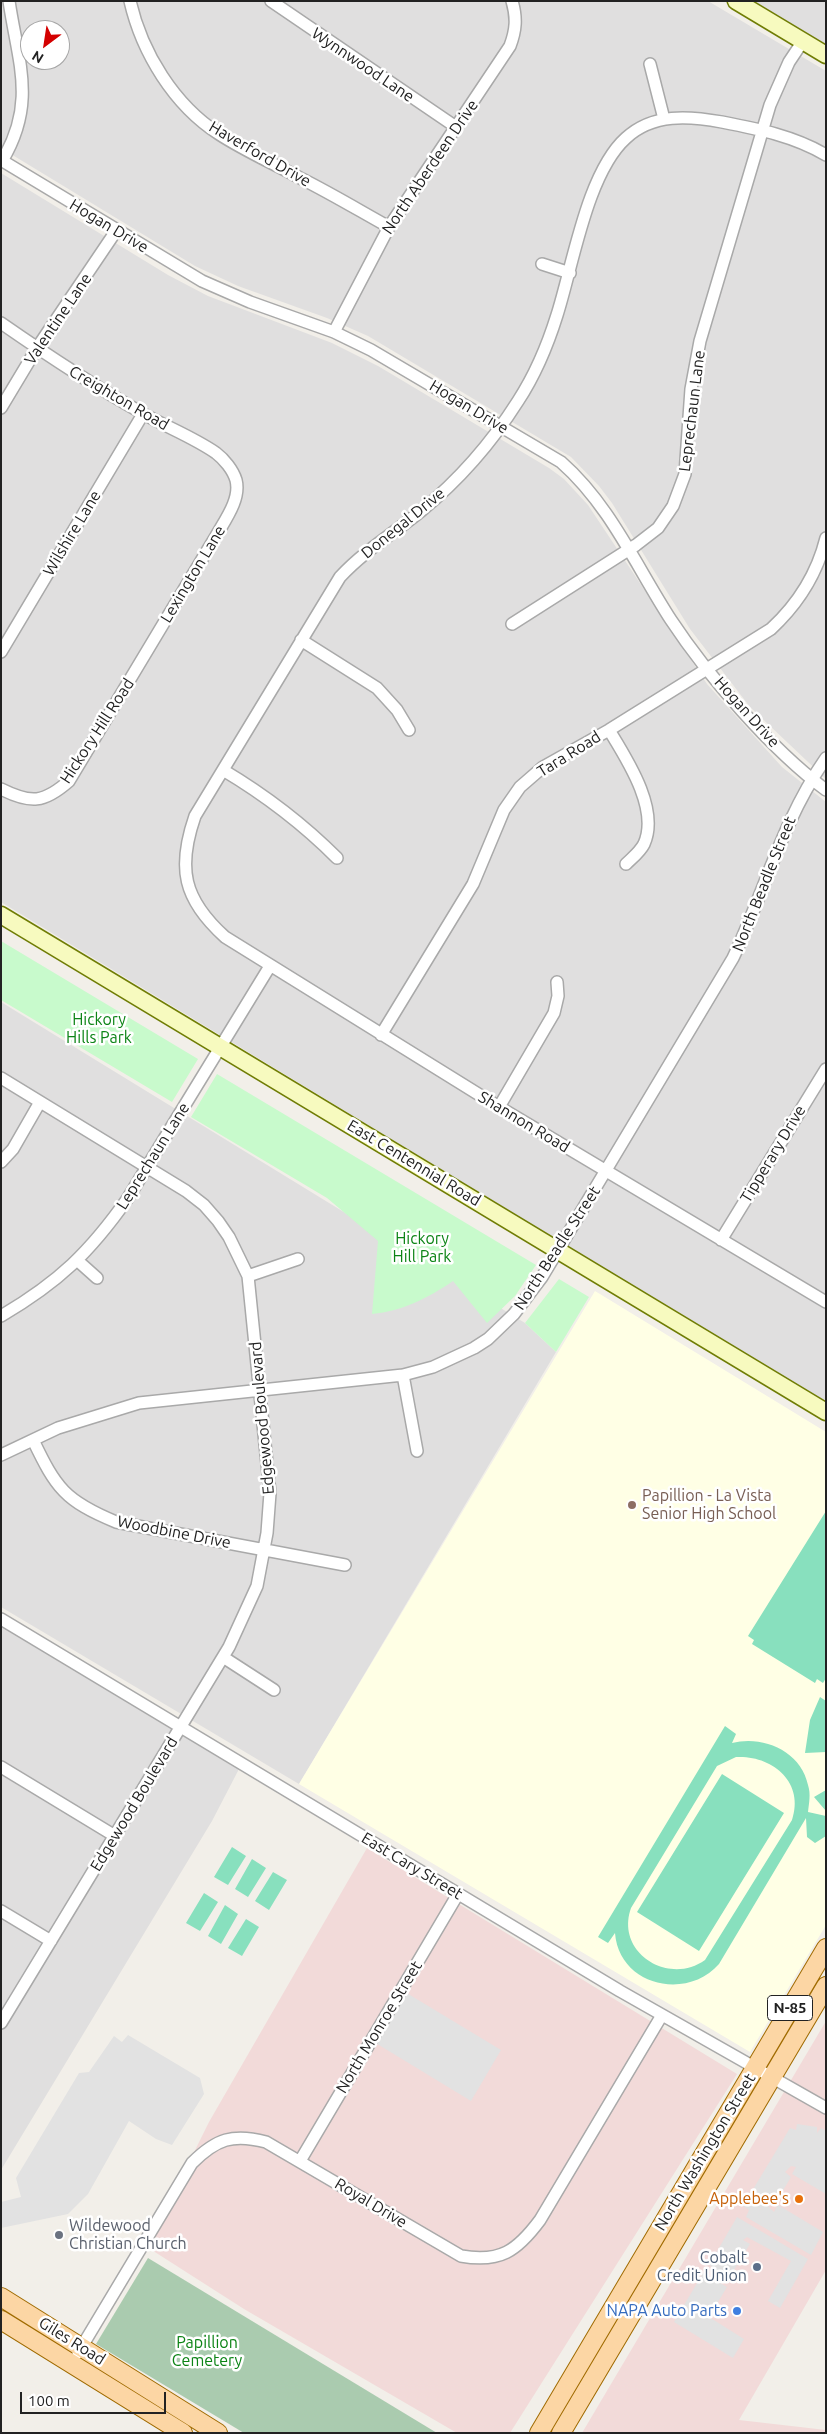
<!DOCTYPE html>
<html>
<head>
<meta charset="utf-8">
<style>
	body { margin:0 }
	#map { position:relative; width:827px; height:2434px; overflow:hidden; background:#f2efe9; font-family:Ubuntu,sans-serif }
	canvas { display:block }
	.frame { position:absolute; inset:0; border:2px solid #222; pointer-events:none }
	.north { position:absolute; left:20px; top:20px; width:50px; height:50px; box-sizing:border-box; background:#fff; border:1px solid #a7a7a7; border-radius:50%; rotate:211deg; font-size:14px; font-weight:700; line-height:20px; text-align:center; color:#222 }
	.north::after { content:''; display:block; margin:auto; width:18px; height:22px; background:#d40000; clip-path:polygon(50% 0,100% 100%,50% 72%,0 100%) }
	.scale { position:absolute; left:20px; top:2392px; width:146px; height:22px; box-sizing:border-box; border:2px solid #222; border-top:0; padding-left:6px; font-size:15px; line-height:18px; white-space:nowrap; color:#222; -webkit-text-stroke:4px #fff; paint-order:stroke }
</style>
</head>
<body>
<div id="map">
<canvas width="827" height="2434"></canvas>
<div class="frame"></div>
<div class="north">N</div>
<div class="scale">100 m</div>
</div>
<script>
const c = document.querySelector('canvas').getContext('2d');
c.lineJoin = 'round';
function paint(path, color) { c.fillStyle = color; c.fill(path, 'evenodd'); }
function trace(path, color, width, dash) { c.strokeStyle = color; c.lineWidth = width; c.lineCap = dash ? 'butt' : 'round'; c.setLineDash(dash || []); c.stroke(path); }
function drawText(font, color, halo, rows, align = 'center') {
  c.font = font + ' Ubuntu,sans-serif'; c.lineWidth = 5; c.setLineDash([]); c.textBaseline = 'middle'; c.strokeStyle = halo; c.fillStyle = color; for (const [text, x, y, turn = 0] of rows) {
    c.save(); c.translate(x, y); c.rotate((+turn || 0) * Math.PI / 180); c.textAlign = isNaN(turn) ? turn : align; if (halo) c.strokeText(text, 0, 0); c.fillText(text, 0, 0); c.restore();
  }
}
paint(new Path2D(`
	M1 1H708L826 71V779L750 707 690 629 612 503 599 486 571 457 368 336 327 318 238 286 195 266 1 148ZM30 30H60V60H30Z
	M748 1H826V48Z
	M1 173 168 275 208 296 332 343 378 366 549 468 564 479 588 505 707 684 782 767 826 802V1403L1 902Z
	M1 1002 525 1323 556 1352 299 1784 1 1607Z
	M1 1626 239 1769 212 1821 1 2170Z`), '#e0dfdf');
paint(new Path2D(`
	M367 1848 737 2074 510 2433H457L244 2309 147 2247 209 2122Z
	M826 2021V2270L739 2420 826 2430V2433H582Z`), '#f2dad9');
paint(new Path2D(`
	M595 1291 826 1432V1925L750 2052 299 1784Z`), '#ffffe5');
paint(new Path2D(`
	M148 2258 437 2433H244L96 2344Z`), '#aacbaf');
paint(new Path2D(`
	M1 941 198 1059 172 1102 1 1000Z
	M217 1074 536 1265 515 1296 487 1323 453 1281C428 1298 403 1311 372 1314L378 1241 327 1198 191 1117Z
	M559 1279 589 1297 556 1352 525 1323Z`), '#c8facc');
paint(new Path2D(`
	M826 1511V1678L823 1683 817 1679 815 1683 752 1644 754 1640 748 1636Z
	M820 1697 826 1701V1752L805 1753 810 1720Z
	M725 1726 736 1734 732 1743C763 1735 801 1751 808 1785 811 1794 809 1803 808 1812L826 1816V1836L815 1843 807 1837 806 1818 719 1964C687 2001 619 1986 615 1933L608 1943 598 1937ZM736 1757C772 1755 805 1782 792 1820L705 1960C669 1986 615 1953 631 1908L717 1766Z
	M722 1774 784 1813 699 1951 637 1912Z
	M826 1790V1811L814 1797Z
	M232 1847 246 1856 228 1885 214 1877Z
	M252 1859 266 1868 248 1897 235 1889Z
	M273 1872 287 1880 269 1910 255 1901Z
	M204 1893 218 1902 200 1931 186 1923Z
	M225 1905 238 1914 221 1944 208 1936Z
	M246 1919 259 1927 242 1956 228 1948Z`), '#88e0be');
paint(new Path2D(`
	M405 1992 501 2050 471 2101 374 2042Z
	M128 2035 200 2078 204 2094 172 2145 156 2139 129 2121 88 2194 68 2214 1 2228V2202L21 2197 16 2178 79 2073 89 2072 114 2036 122 2042Z
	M797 2124 817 2127V2133L821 2128 826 2131V2194L792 2174 796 2167 791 2166 785 2172 791 2177 775 2204 769 2200 767 2205 774 2212 778 2205 823 2232 811 2255 746 2217 749 2210 743 2206 790 2128 796 2130Z
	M737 2217 808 2259 780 2308 768 2301 791 2261 747 2237 743 2240 750 2244 729 2278 709 2265Z
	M703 2273 727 2287 709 2317 744 2339 733 2358 674 2322Z`), '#e2e2e2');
const street = new Path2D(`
	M130 1C142 53 174 105 219 134 245 151 275 164 302 179 332 194 360 211 389 227
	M271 1 456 127
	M650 64 664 119
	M826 155C794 136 758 129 722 122 689 116 653 113 626 138 587 173 573 265 557 315 548 344 535 375 518 401 492 442 459 480 421 511 394 533 364 551 340 577L195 816C177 868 183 899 225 937L499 1107 826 1302
	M1 160 202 281 250 302 334 332 371 350 561 462C610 505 636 566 671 620 708 676 772 750 826 790
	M2 161C37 103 18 62 9 1
	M542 264 570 273
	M1 323C47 355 94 386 142 413 166 427 193 437 216 453 224 459 233 470 236 480 241 499 225 520 216 536L69 781C44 803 31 804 1 789
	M334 332 389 227 510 46C516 30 517 18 512 1
	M1 408 37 348 116 231
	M512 624 636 545 658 528 673 506 685 474 691 389 700 341 770 105 789 62 803 41
	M301 640 377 688 397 710 409 730
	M1 652 143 414
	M609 730C626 758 660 809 644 844 640 852 632 858 626 864
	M223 770C265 795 302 823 337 858
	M381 1035 473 884 504 810 520 787 543 767 609 730 771 629C798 604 817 574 826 538
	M1 1078 186 1191 204 1205 218 1221 229 1237 248 1276 270 1493 267 1533 257 1586 229 1647 1 2023
	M499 1107 554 1013 558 996 557 982
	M1 1162 13 1149 40 1102
	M721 1240 826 1069
	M78 1261 97 1278
	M248 1276 298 1259
	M1 1316C59 1282 90 1252 128 1198L270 966
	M403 1375 417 1451
	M33 1440C56 1488 65 1501 116 1522L345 1565
	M1 1455 58 1428 139 1403 403 1375 433 1367 474 1348 488 1339 514 1314 542 1277 733 958C765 891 782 821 826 758
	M1 1619 620 1991 826 2108
	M223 1657 274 1690
	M1 1767 115 1836
	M1 1911 51 1941
	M300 2161 458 1894
	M78 2353 192 2163C216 2139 233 2133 266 2142L461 2256C500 2263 517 2251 540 2220L662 2015`);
const secondary = new Path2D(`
	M736 1 826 55
	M1 915 826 1412`);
const primary = new Path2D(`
	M1 2297 218 2433
	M1 2320 183 2433
	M539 2433 826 1948
	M561 2433 826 1986`);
trace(street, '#a9a9a9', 14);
trace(secondary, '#707d05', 19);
trace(primary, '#a06b00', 20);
trace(street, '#fff', 11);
trace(secondary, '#f7fabf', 16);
trace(primary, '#fcd6a4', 18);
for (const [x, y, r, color] of [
	[632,1505,5,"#8d6e63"],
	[799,2199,5,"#e8710a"],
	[59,2235,5,"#6b7280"],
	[757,2267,5,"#5c6f8a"],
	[737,2311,5,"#3f7fe0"]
]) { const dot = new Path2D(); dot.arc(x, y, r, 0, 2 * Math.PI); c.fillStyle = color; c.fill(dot); trace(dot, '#fff', 2); }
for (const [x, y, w] of [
	[790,2008,45]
]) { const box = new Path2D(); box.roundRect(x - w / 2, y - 12.5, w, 25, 4); c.fillStyle = '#fff'; c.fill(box); trace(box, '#222', 1); }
drawText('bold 15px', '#222', null, [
	["N-85",790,2008]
]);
drawText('16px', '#222', '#fff', [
	["Wynnwood Lane",363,65,34],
	["Haverford Drive",260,154,30],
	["North Aberdeen Drive",430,167,-56],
	["Hogan Drive",109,226,31],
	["Valentine Lane",58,319,-56],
	["Creighton Road",119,398,30],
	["Hogan Drive",469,407,31],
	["Leprechaun Lane",692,411,-83],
	["Donegal Drive",403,523,-39],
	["Wilshire Lane",72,533,-59],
	["Lexington Lane",193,574,-59],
	["Hogan Drive",747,712,48],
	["Hickory Hill Road",97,731,-57],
	["Tara Road",569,754,-32],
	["North Beadle Street",764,884,-68],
	["Shannon Road",524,1122,31],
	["Tipperary Drive",773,1154,-59],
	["Leprechaun Lane",153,1156,-58],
	["East Centennial Road",414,1163,31],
	["North Beadle Street",557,1248,-57],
	["Edgewood Boulevard",262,1418,-95],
	["Woodbine Drive",174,1532,11],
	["Edgewood Boulevard",134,1804,-59],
	["East Cary Street",412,1866,31],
	["North Monroe Street",379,2027,-59],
	["North Washington Street",705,2152,-59],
	["Royal Drive",371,2203,31],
	["Giles Road",72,2341,32]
]);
drawText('16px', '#0c8416', '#fff', [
	["Hickory",99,1020],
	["Hills Park",99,1038],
	["Hickory",422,1239],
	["Hill Park",422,1257],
	["Papillion",207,2343],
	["Cemetery",207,2361]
]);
drawText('16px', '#785e54', '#fff', [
	["Papillion - La Vista",642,1496],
	["Senior High School",642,1514]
], 'left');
drawText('16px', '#c56008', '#fff', [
	["Applebee's",789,2199]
], 'right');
drawText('16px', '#5b616d', '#fff', [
	["Wildewood",69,2226],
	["Christian Church",69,2244]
], 'left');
drawText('16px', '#4e5e75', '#fff', [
	["Cobalt",747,2258],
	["Credit Union",747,2276]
], 'right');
drawText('16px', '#366cbe', '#fff', [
	["NAPA Auto Parts",727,2311]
], 'right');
</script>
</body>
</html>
